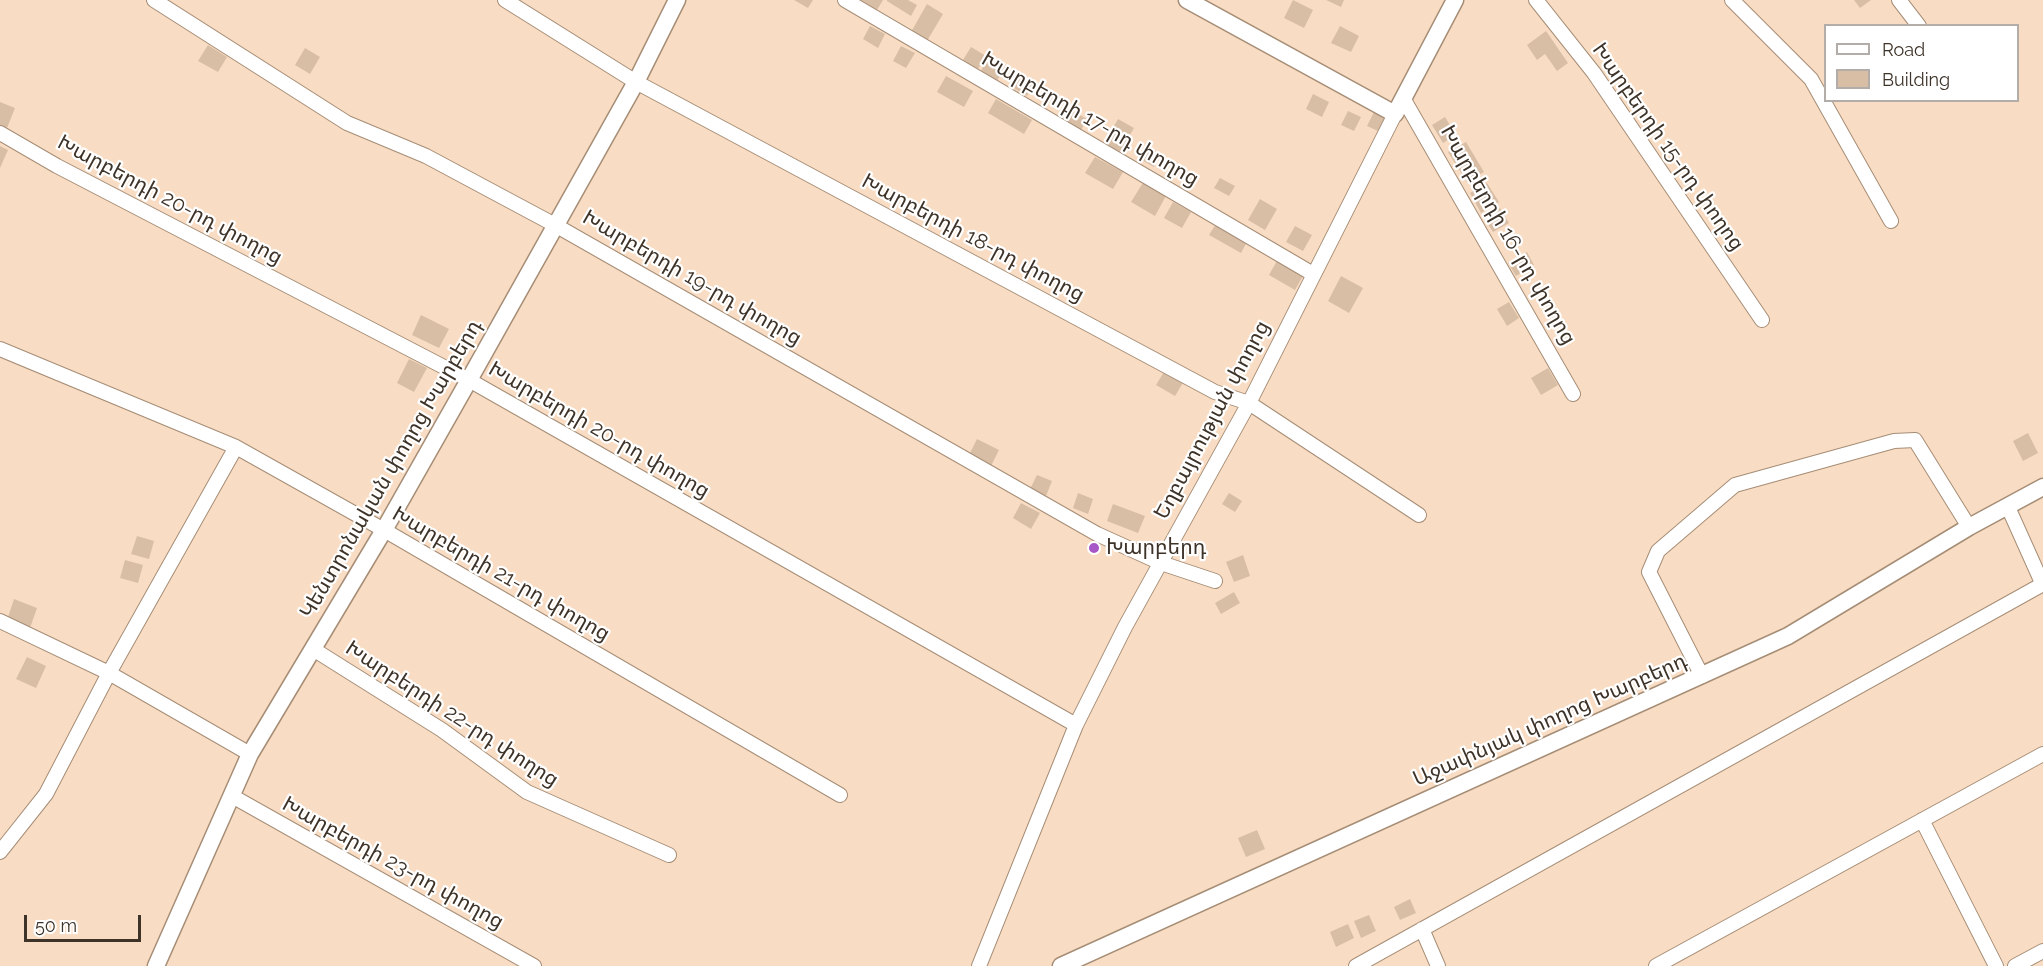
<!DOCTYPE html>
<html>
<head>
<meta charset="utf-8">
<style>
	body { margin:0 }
	#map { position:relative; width:2043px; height:966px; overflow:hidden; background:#f8ddc4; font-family:Raleway,sans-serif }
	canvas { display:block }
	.legend { position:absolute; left:1824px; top:24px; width:195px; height:78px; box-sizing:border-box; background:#fff; border:2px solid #b2ada9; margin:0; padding:8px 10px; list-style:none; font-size:18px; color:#3e3329 }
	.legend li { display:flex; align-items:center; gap:12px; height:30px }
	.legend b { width:30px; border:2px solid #b2ada9 }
	.scale { position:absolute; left:24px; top:915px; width:117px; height:27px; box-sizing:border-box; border:3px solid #3e3329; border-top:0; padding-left:8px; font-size:18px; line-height:21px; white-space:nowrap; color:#3e3329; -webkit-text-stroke:4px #fff; paint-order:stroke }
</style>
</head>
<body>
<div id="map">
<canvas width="2043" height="966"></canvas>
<ul class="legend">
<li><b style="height:8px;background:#fff"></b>Road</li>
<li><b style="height:16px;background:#d9bea6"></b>Building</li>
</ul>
<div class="scale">50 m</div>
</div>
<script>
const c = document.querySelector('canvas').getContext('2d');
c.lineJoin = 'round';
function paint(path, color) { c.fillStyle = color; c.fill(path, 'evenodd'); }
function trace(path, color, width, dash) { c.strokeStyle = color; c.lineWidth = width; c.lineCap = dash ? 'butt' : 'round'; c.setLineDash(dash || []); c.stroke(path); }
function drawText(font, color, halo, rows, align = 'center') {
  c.font = font + ' Raleway,"Noto Sans Armenian",sans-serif'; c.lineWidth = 4.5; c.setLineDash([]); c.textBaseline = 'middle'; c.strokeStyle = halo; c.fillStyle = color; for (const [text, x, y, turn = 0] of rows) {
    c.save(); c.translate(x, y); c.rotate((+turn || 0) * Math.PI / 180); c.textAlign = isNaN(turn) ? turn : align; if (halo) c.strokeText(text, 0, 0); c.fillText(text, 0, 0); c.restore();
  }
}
paint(new Path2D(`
	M794 0H813L808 8Z
	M860 0H883L877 10Z
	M887 0H908L917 5 911 16 887 1Z
	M1293 0 1313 10 1304 28 1284 18Z
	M1326 0H1344L1341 7Z
	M1854 0H1871L1860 8Z
	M927 4 943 14 927 41 911 32Z
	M870 26 885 34 878 48 863 39Z
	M1340 26 1359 36 1351 52 1331 43Z
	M1546 31 1568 63 1557 71 1545 54 1537 60 1527 45Z
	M208 45 227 57 218 72 198 61Z
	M901 46 915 53 906 68 893 61Z
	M971 47 986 56 978 69 963 60Z
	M305 48 320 57 310 74 295 65Z
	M989 56 1006 66 997 81 981 71Z
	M1019 75 1034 84 1027 96 1012 87Z
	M946 76 973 91 964 107 937 92Z
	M1313 94 1329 102 1322 117 1306 109Z
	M996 99 1032 120 1024 134 988 113Z
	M0 102 15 108 7 128 0 125Z
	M1066 107 1087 119 1081 130 1060 118Z
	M1348 111 1361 117 1354 131 1341 125Z
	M1374 112 1387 118 1380 132 1367 126Z
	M1445 117 1456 135 1443 143 1432 125Z
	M1118 119 1134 128 1120 152 1104 143Z
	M1466 142 1484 172 1467 182 1448 152Z
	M0 146 8 150 0 168Z
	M1148 147 1161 154 1154 167 1140 159Z
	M1095 157 1123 172 1113 189 1085 173Z
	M1220 178 1235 186 1229 196 1214 188Z
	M1144 181 1167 194 1155 216 1131 202Z
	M1487 183 1499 202 1481 213 1470 193Z
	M1260 199 1277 209 1265 230 1248 220Z
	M1173 202 1191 212 1182 228 1164 218Z
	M1500 208 1509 223 1493 232 1484 218Z
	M1217 222 1248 240 1241 253 1209 235Z
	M1295 226 1312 235 1303 251 1286 242Z
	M1527 252 1534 265 1516 276 1508 263Z
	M1278 259 1304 274 1295 290 1269 275Z
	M1341 276 1363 288 1349 313 1328 301Z
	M1509 302 1519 318 1507 326 1497 309Z
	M421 315 449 329 439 348 412 335Z
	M409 359 427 368 414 392 397 383Z
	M1548 368 1558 385 1541 395 1531 378Z
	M1165 370 1184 381 1175 396 1156 385Z
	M2028 433 2038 453 2023 461 2013 441Z
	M977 439 999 450 990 468 968 457Z
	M1037 475 1052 481 1046 496 1030 489Z
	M1078 493 1093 499 1088 514 1073 508Z
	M1229 493 1242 501 1235 512 1222 504Z
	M1021 503 1040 513 1031 529 1013 518Z
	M1113 504 1145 516 1138 533 1107 521Z
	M137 536 154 541 149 559 131 554Z
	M1243 555 1250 576 1234 582 1226 562Z
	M125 560 143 565 138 583 120 578Z
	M1234 592 1240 603 1221 614 1215 603Z
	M14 599 37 608 30 628 7 620Z
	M27 657 46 666 36 688 16 679Z
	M1257 830 1265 849 1246 857 1238 838Z
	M1410 899 1416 913 1400 920 1394 907Z
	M1369 915 1376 931 1361 938 1354 921Z
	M1348 924 1354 938 1336 947 1330 932Z`), '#d9bea6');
const minor = new Path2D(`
	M154 0 347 123 426 156 555 225 1097 534 1161 563 1215 581
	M505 0 636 82 1215 392 1249 403 1419 515
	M845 0 1313 274
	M1536 0 1594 73 1762 320
	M1732 0 1811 79 1891 221
	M1899 0 1919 26
	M1403 98 1573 394
	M0 133 57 166 469 380 1076 725
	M0 349 236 447 384 530 840 795
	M2008 507 2043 585
	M0 621 109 673 250 754
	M313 649 442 730 527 792 669 855
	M1702 676 1649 572 1658 551 1735 485 1894 441 1915 440 1969 527
	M232 796 534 966
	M1922 820 1996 966
	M0 852 46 794 109 673 236 447
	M1422 929 1438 966
	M979 966 1076 725 1125 627 1249 403 1395 114
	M1356 966 2043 584
	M1656 966 2043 754
	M2015 966 2043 951`);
const tertiary = new Path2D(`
	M1187 0 1395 114 1455 0
	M156 966 250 754 384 530 469 380 636 82 677 0
	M1061 966 1788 636 1969 527 2043 487`);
trace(minor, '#a68d76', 16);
trace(tertiary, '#a68d76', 19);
trace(minor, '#fff', 14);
trace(tertiary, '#fff', 16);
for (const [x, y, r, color] of [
	[1094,548,6,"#a756c6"]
]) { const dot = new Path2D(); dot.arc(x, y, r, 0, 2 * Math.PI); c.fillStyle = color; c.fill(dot); trace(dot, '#fff', 2); }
drawText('21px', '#3e3329', '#fff', [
	["Խարբերդի 17-րդ փողոց",1090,119,30],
	["Խարբերդի 15-րդ փողոց",1668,147,55],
	["Խարբերդի 20-րդ փողոց",170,200,28],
	["Խարբերդի 16-րդ փողոց",1508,235,60],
	["Խարբերդի 18-րդ փողոց",973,238,28],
	["Խարբերդի 19-րդ փողոց",692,278,30],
	["Եղբայրության փողոց",1212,420,-62],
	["Խարբերդի 20-րդ փողոց",599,430,30],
	["Կենտրոնական փողոց Խարբերդ",391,469,-60],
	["Խարբերդի 21-րդ փողոց",501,574,30],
	["Խարբերդի 22-րդ փողոց",452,714,33],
	["Աջափնյակ փողոց Խարբերդ",1550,720,-24],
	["Խարբերդի 23-րդ փողոց",393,863,29]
]);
drawText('21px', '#3e3329', '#fff', [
	["Խարբերդ",1106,548]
], 'left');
</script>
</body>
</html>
